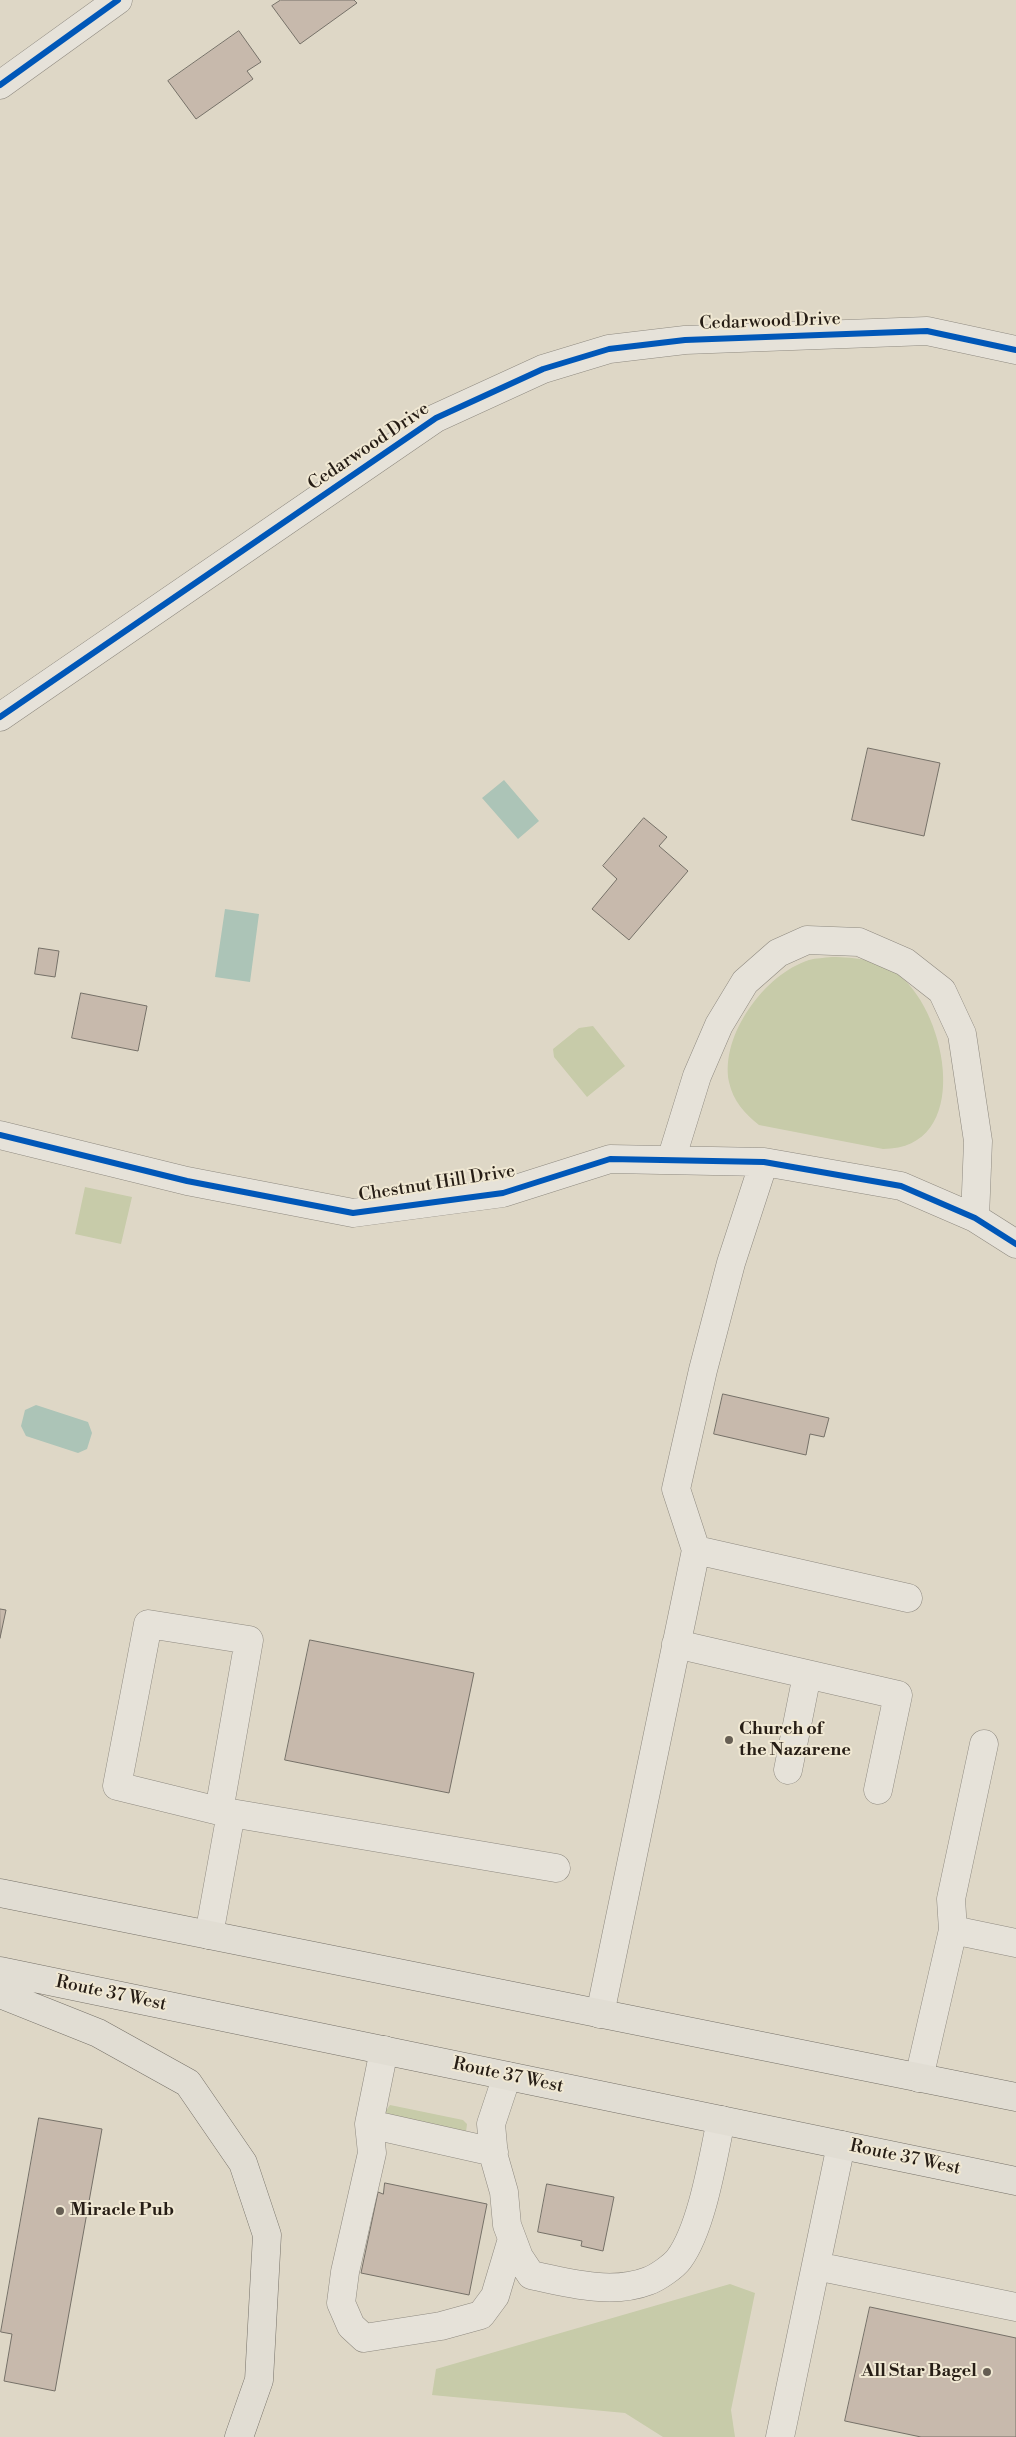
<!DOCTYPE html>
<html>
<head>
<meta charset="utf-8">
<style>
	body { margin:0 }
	canvas { display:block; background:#ded7c6 }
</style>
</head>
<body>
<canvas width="1016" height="2437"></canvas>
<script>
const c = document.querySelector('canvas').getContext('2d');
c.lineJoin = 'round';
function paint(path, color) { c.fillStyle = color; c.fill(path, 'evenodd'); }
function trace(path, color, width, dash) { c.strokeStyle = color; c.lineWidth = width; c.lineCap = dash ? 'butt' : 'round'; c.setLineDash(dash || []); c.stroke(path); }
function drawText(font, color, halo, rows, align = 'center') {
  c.font = font + ' "Libre Bodoni",serif'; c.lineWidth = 4; c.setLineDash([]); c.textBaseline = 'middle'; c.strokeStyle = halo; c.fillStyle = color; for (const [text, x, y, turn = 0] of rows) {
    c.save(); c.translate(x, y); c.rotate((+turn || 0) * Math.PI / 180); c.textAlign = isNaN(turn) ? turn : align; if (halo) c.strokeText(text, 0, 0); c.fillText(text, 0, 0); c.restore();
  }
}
paint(new Path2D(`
	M832 957C855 957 881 960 900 976 948 1015 973 1149 883 1149L759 1125C745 1114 733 1101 729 1082 720 1035 765 974 809 960 816 958 824 958 832 957Z
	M593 1026 625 1066 587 1097 554 1057 553 1049 579 1028Z
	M85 1187 132 1197 121 1244 75 1234Z
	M390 2105 463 2120 467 2124 466 2132 463 2135 392 2120 384 2113Z
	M730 2284 755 2293 731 2410 735 2437H663L625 2413 432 2395 436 2369Z`), '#c7cba9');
paint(new Path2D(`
	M504 780 539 821 518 839 482 798Z
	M225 909 259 914 250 982 215 977Z
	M36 1405 88 1422 92 1433 87 1449 78 1453 26 1436 21 1426 25 1410Z`), '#acc4b7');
const building = new Path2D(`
	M281 0H354L357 3 300 44 272 6Z
	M239 31 261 62 247 71 253 79 196 119 168 81Z
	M868 748 940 763 924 836 852 820Z
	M644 818 667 837 659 846 688 871 629 940 592 909 617 879 603 866Z
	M39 948 59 951 55 977 35 974Z
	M81 993 147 1006 138 1051 72 1038Z
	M723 1394 829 1418 824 1437 810 1434 806 1455 714 1434Z
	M0 1609 6 1610 0 1638Z
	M310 1640 474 1673 449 1793 285 1760Z
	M39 2118 102 2129 55 2391 4 2381 12 2334 1 2332Z
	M385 2183 487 2204 469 2295 361 2273 378 2192 383 2194Z
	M547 2184 614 2197 603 2251 581 2246 582 2241 538 2232Z
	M870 2307 1016 2338V2437H921L845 2421Z`);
paint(building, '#c7b9ac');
trace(building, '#767168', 1);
const minor = new Path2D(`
	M0 85 118 0
	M0 717 436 418 543 369 609 349 685 340 927 331 1016 350
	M0 1135 187 1181 353 1213 503 1193 610 1159 764 1162 901 1186 975 1218 1016 1244
	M671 1160 697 1076 719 1025 745 982 778 953 807 940 859 942 905 962 942 991 962 1034 978 1141 975 1218
	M696 1550 676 1489 703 1370 731 1263 764 1162
	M676 1644 898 1695 878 1790
	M788 1770 807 1675
	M219 1811 249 1640 148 1624 117 1786 219 1811 231 1813
	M953 1930 1016 1943
	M209 1935 231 1813 556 1868
	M600 2014 696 1550 908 1598
	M384 2050 369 2124 372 2153 345 2272 341 2303 351 2326 364 2338 441 2326 481 2315 495 2296 512 2239
	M507 2076 491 2124 494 2157 504 2192 507 2225 519 2257 531 2275C568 2283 612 2295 648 2281 657 2278 674 2266 679 2259 702 2228 713 2158 721 2120
	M919 2078 953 1930 951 1899 984 1744
	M369 2124 494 2152
	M816 2266 1016 2307
	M780 2437 841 2145`);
const highway = new Path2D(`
	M0 1893 1016 2097
	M0 1971 1016 2181
	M0 1994 98 2033 188 2083 243 2163 267 2235 259 2380 239 2437`);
trace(minor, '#8f8a80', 29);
trace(highway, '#767168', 29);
trace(minor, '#e6e2d9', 28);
trace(highway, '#e1ddd3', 28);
trace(new Path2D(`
	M0 85 118 0
	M0 717 436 418 543 369 609 349 685 340 927 331 1016 350
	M0 1135 187 1181 353 1213 503 1193 610 1159 764 1162 901 1186 975 1218 1016 1244`), '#0057b8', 6);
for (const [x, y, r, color] of [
	[729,1740,5,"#665e53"],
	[60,2211,5,"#665e53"],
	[987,2372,5,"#665e53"]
]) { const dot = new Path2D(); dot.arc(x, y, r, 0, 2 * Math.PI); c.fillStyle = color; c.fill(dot); trace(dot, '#f0e8d3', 2); }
drawText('18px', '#261d15', '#f0e8d3', [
	["Cedarwood Drive",770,322,-2],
	["Cedarwood Drive",369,447,-34],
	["Chestnut Hill Drive",437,1184,-9],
	["Route 37 West",111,1994,12],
	["Route 37 West",508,2076,12],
	["Route 37 West",905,2158,12]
]);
drawText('bold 18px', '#261d15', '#f0e8d3', [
	["Church of",739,1730],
	["the Nazarene",739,1751],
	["Miracle Pub",70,2211],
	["All Star Bagel",977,2372,"right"]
], 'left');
</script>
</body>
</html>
